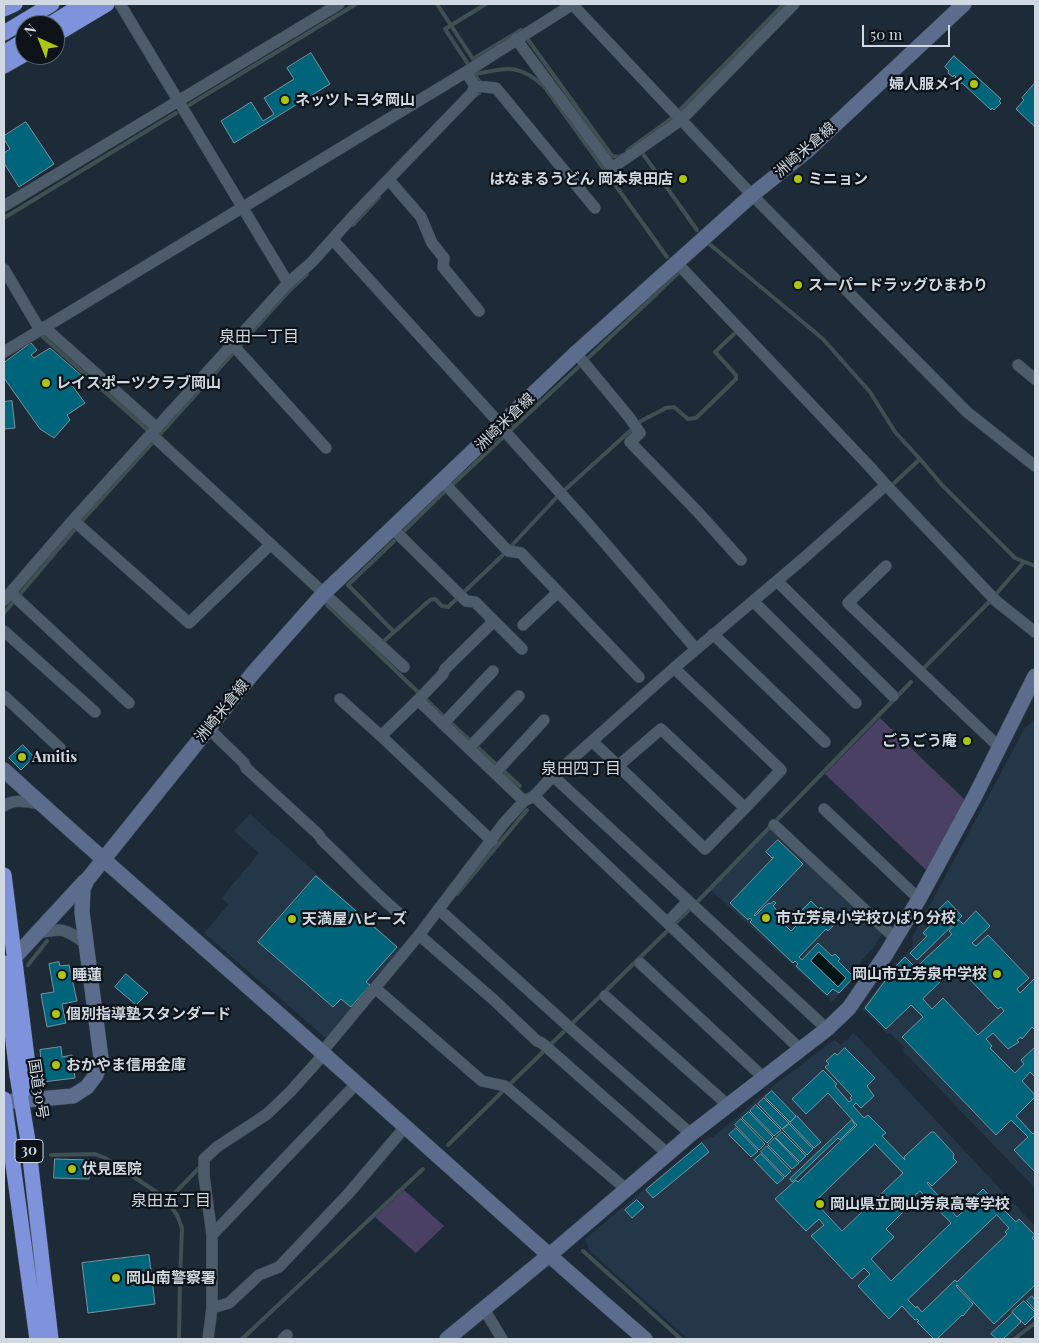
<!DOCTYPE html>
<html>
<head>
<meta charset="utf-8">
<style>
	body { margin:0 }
	#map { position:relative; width:1039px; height:1343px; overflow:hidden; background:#1d2b38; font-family:"Playfair Display",serif }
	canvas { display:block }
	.frame { position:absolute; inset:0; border:5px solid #d0d9e1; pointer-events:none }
	.north { position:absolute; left:15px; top:15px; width:50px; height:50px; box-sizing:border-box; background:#0d1319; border:1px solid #5b6269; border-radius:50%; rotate:316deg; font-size:14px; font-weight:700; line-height:20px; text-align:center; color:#d0d9e1 }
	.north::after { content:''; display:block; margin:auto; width:18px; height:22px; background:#acc613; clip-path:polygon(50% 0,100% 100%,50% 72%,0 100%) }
	.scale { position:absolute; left:862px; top:25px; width:88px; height:22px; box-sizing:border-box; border:2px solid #d0d9e1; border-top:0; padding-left:6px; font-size:15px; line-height:18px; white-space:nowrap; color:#d0d9e1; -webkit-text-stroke:4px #0d1319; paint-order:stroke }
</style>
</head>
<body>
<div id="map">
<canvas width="1039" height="1343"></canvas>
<div class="frame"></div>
<div class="north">N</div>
<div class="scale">50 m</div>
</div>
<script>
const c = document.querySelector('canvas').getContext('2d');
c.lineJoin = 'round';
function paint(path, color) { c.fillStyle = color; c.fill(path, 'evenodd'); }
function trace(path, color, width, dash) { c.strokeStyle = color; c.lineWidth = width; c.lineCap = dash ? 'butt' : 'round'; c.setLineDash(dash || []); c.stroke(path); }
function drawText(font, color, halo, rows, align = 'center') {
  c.font = font + ' "Playfair Display","Noto Sans JP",serif'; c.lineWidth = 4.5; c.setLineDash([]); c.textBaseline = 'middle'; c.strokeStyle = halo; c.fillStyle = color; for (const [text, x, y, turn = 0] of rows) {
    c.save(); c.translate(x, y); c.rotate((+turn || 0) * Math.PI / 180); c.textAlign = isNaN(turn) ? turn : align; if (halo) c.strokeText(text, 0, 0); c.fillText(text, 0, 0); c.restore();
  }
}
paint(new Path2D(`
	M1035 719V978L1020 993 1017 989 1028 977 988 935 976 946 972 943 990 926 976 911 963 924 959 921 949 930 952 934 909 974 907 971 905 957 896 966 866 1008 886 1029 911 1005 923 1017 902 1038 996 1135 1011 1120 1028 1137 1014 1150 1035 1172V1188L903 1051 904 1047 890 1033 888 1034 862 1009 894 966 912 947 913 942 912 938 1025 728Z
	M250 814 402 950 328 1040 204 933 229 904 221 898 259 853 234 831Z
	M773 827 882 933 874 947 860 962 861 971 832 1002 711 890ZM778 840 803 864 754 915 755 916 765 906 770 904 774 901 776 903 773 906 782 916 779 919 791 931 805 917 821 907 837 922 826 929 799 957 802 960 818 943 832 956 835 954 840 959 838 961 854 977 839 992 833 989 827 995 750 918 748 920 730 903 774 857 767 852Z
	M957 966 998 1009 1001 1007 1004 1011 978 1035 943 999 932 1009 923 999Z
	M1032 1027 1035 1030V1047L1021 1060 1024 1064 1015 1073 990 1048 992 1045 986 1039 993 1033 1009 1049 1012 1046 1013 1047 1021 1037 1022 1039Z
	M854 1033 1035 1226V1318L1008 1339H688L590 1251 585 1239 703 1140 713 1137 777 1083 834 1040 841 1045Z
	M1030 1072 1035 1077V1095L1022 1081Z
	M1035 1097V1132L1033 1134 1016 1116Z`), '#243748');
paint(new Path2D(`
	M880 718 965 800 927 871 825 774Z
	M404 1190 444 1226 416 1253 375 1217Z`), '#494063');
const water = new Path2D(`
	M819 952 846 978 838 987 811 961Z`);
paint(water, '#001515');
trace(water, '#3e5052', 1);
trace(new Path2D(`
	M437 4 473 59 521 30 612 156 619 157 622 155
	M475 74C508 68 517 63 544 86L667 257
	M475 96 479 93 481 84 445 29 486 4
	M189 105 356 4
	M680 110 784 4
	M636 144 672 118
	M627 151 636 144 697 230
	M4 218 176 113
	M353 225 379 197
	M707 242 823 339 870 392 895 432 920 459 942 485 1015 558 1035 566
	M42 336 151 433
	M452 485 650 300 679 272 678 271
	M892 485 920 459
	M404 531 444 492
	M394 541 348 585 394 632
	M996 594 1024 562
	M327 605 441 714 520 786
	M4 613 82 521 290 290 307 274
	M385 640 430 600 435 599 442 606 448 607 502 556 557 497 641 421 666 408 674 407 688 419 696 418 736 379V375L715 352 734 334
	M922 670 989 602
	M457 894 527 810
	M28 965 47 941
	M510 1084 698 901 911 682
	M448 1145 503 1091
	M51 1155 95 1154 105 1158 158 1193 167 1201 177 1215 182 1228 180 1280 179 1339
	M167 1201 202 1165
	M583 1251 681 1339
	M242 1339 423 1169
	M1014 1339 1035 1323`), '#3e5052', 4);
const building = new Path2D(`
	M311 53 330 84 234 143 221 121 251 102 263 121 274 114 264 98 294 79 287 68Z
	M954 56 1001 99 999 101 1001 103 994 110 992 108 991 110 962 83 960 84 955 78 956 77 954 75 953 77 948 73 949 71 945 67Z
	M1035 83V127L1016 109 1024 100 1022 98Z
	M26 122 54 164 19 187 4 163V153L10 149 4 139V136Z
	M31 343 37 350 31 355 34 358 50 348 82 376 71 384 85 403 67 415 70 420 54 438 40 429 4 378V363Z
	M12 401 15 428 4 429V402Z
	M23 745 34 757 21 770 9 758Z
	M778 840 803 864 754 915 755 916 765 906 769 903 770 904 774 901 776 903 773 906 782 916 779 919 791 931 805 917 800 912 811 901 819 909 821 907 837 922 828 931 826 929 799 957 802 960 818 943 832 956 835 954 840 959 838 961 854 977 839 993 833 989 827 995 796 966 798 964 795 961 793 963 750 922 752 920 750 918 748 920 730 903 774 857 772 858 766 852ZM819 952 846 978 838 987 811 961Z
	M316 876 397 947 366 982 370 985 351 1007 341 999 333 1007 258 942Z
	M948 901 962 916 917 960 910 953 927 936 923 933 933 922 930 918Z
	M976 911 990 926 972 943 976 946 988 935 1029 978 1017 989 1020 993 1035 978V1030L1032 1027 1022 1039 1021 1037 1017 1040 1019 1042 1008 1049 993 1033 986 1039 992 1046 990 1048 1015 1073 1024 1064 1021 1060 1035 1047V1077L1030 1072 1022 1081 1035 1095V1097L1016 1116 1033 1134 1035 1132V1172L1014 1150 1028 1137 1011 1120 996 1135 902 1037 923 1017 911 1005 886 1029 865 1008 896 966 905 957 913 965 907 971 909 974 952 934 949 931 959 920 963 924ZM957 966 998 1009 1001 1007 1004 1011 978 1035 943 998 932 1009 923 999Z
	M59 962 60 966 69 965 77 1001 62 1004 66 1023 47 1027 41 994 54 992 49 964Z
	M126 974 148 993 136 1005 115 987Z
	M61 1047 62 1057 72 1055 75 1078 43 1082 40 1050Z
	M845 1048 875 1078 867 1086 874 1096 861 1108 856 1103 853 1106 864 1118 868 1115 886 1133 882 1136 905 1160 904 1157 931 1132H934L954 1154 953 1158 957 1162 932 1186 928 1182 927 1183 957 1217 977 1198 976 1196 983 1189 1016 1222 1019 1219 1035 1235 1032 1238 1035 1241V1285L994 1324 957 1285 956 1286 973 1304 963 1316 962 1315 937 1339H934L917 1322 919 1321 917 1319 915 1320 902 1306 889 1319 858 1286 870 1274 864 1268 852 1279 811 1236 824 1225 819 1219 806 1231 775 1199 796 1180 798 1182 857 1125 828 1093 806 1114 792 1099 823 1070 837 1084 835 1086 849 1102 852 1100 850 1098 852 1096 825 1067 829 1064 826 1061 835 1053 837 1055ZM875 1144 903 1173 842 1231 815 1202ZM920 1191 951 1223 891 1281 871 1259 894 1237 886 1229 908 1207 906 1205ZM997 1215 1009 1228 1005 1232 1007 1234 957 1282 955 1280 922 1312 917 1306 916 1308 908 1300Z
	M772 1091 796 1116 790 1122 765 1097Z
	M764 1098 789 1123 782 1129 758 1104Z
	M756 1105 781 1130 774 1136 750 1111Z
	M749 1112 773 1137 767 1143 742 1118Z
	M797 1116 821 1142 814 1148 790 1123Z
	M741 1119 765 1144 759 1150 735 1125Z
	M852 1120 855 1125 840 1140 838 1138 792 1182 790 1179Z
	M789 1124 813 1149 807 1155 783 1130Z
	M736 1128 758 1151 751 1157 729 1135Z
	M782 1132 806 1156 800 1162 776 1138Z
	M775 1138 799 1163 792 1169 768 1145Z
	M702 1143 709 1152 653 1198 646 1190Z
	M767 1146 791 1171 785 1177 761 1152Z
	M761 1154 784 1178 777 1184 754 1160Z
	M55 1159 90 1160 89 1179 54 1178Z
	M637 1200 644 1207 632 1218 625 1210Z
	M149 1255 155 1304 88 1313 82 1263Z
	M1032 1296 1035 1300V1310L1027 1301Z
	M1024 1301 1035 1312V1315L1025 1325 1012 1312Z
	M1013 1313 1021 1322 1003 1339H997L991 1334Z`);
paint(building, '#00657b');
trace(building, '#7a939b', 1);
const street = new Path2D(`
	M120 4 288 283
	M572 4 752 195 967 412 1035 466
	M516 39 612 168 681 120 794 4
	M475 86 496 88 595 208
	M389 180 421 217 432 243 444 258 443 267 479 311
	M4 206 339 4
	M333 240 501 425
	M4 269 40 330
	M44 327 157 428
	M232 344 326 448
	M4 352 466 72 573 4
	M576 353 629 417 640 433 630 442 697 511 741 560
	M1018 365 1035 379
	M500 426 591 527 696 649
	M151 434 404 667
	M443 482 508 551 521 553 639 677
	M886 485 996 601 1035 632
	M73 520 189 623 270 545
	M393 529 466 601 475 602 522 649
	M886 566 848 603 999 747
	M777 581 893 696
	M11 593 129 703
	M4 600 73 520 288 283 312 262 354 215 472 93 475 86 466 72
	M753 601 856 703
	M523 625 558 592
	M4 631 95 712
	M713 634 825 742
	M674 668 781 770 745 808
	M4 696 60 748
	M340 699 381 736
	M418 700 443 674 445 669 494 621
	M443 724 493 671
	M208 728 244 763 246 768 319 835 322 840C348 864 372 891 400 914
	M592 741 705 849 745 808 661 729 618 766
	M469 748 519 696
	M495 773 544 720
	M553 776 827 1029
	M534 796 801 1050
	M4 806C15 798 28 802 41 804
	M824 809 919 899
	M774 825 896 939
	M492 841 381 736 418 700 524 801
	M444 914 568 1026 691 1134
	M668 922 688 901
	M37 933C63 928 64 928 85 943
	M419 935 495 1001 537 1041 542 1043 668 1154
	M640 963 764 1078
	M375 988 482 1081 505 1086 626 1189
	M605 996 729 1106
	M322 1052 419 935 504 823 524 801 534 796 553 776 674 668 804 558 886 485 870 467 676 262
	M212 1235 357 1083
	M212 1308 229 1303 259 1275 279 1267 349 1193 405 1127
	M484 1309 502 1339
	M208 1339 212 1308V1235L204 1176V1159L217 1147 267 1114 290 1092 324 1054
	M283 1339 287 1335`);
const secondary = new Path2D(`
	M4 770C110 867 219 960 326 1056 432 1150 537 1246 645 1339
	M14 958 85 881
	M4 1102 73 1096 87 1087 96 1075 101 1058 82 912 83 889 87 880 253 673 324 593 576 353 752 195 807 151 964 4
	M447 1339 559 1247 691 1134 827 1029 849 1008 886 954 919 899 975 796 1035 676`);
const highway = new Path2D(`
	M4 9 15 4
	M49 25 83 4
	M4 33 52 4
	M55 35 107 4
	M4 53 25 40
	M4 66 25 54
	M4 875 28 1065 23 1091
	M4 963 17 1075 28 1141 51 1339
	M4 1099 37 1339`);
trace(street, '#3b4751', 12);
trace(secondary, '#3b4751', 16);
trace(highway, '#3b4751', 16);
trace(street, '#4d5c6b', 11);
trace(secondary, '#5c6c8d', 15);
trace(highway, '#7e93dc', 15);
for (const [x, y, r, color] of [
	[974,84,5,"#acc613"],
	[285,100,5,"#acc613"],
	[683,179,5,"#acc613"],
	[798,179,5,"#acc613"],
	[798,285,5,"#acc613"],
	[46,383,5,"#acc613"],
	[967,741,5,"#acc613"],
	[22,757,5,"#acc613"],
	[766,918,5,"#acc613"],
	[292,919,5,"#acc613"],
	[997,974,5,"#acc613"],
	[62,975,5,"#acc613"],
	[56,1014,5,"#acc613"],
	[56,1065,5,"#acc613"],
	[72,1169,5,"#acc613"],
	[820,1204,5,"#acc613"],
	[116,1278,5,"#acc613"]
]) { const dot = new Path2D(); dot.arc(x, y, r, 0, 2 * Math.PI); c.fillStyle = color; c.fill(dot); trace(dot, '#0d1319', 2); }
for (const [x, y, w] of [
	[29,1151,28]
]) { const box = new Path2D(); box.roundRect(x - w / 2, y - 11.5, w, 23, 4); c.fillStyle = '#0d1319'; c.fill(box); trace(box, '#d0d9e1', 1); }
drawText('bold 14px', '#d0d9e1', null, [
	["30",29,1151]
]);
drawText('bold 15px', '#d0d9e1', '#0d1319', [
	["婦人服メイ",964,84,"right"],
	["ネッツトヨタ岡山",295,100],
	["はなまるうどん 岡本泉田店",673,179,"right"],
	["ミニョン",808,179],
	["スーパードラッグひまわり",808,285],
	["レイスポーツクラブ岡山",56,383],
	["ごうごう庵",957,741,"right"],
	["Amitis",32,757],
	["市立芳泉小学校ひばり分校",776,918],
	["天満屋ハピーズ",302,919],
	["岡山市立芳泉中学校",987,974,"right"],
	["睡蓮",72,975],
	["個別指導塾スタンダード",66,1014],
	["おかやま信用金庫",66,1065],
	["伏見医院",82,1169],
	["岡山県立岡山芳泉高等学校",830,1204],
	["岡山南警察署",126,1278]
], 'left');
drawText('15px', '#d0d9e1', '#0d1319', [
	["洲崎米倉線",805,150,-41],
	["洲崎米倉線",505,422,-44],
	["洲崎米倉線",222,711,-51],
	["国道30号",38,1089,81]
]);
drawText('16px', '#d0d9e1', '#0d1319', [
	["泉田一丁目",259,337],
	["泉田四丁目",581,769],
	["泉田五丁目",171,1201]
]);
</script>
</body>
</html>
